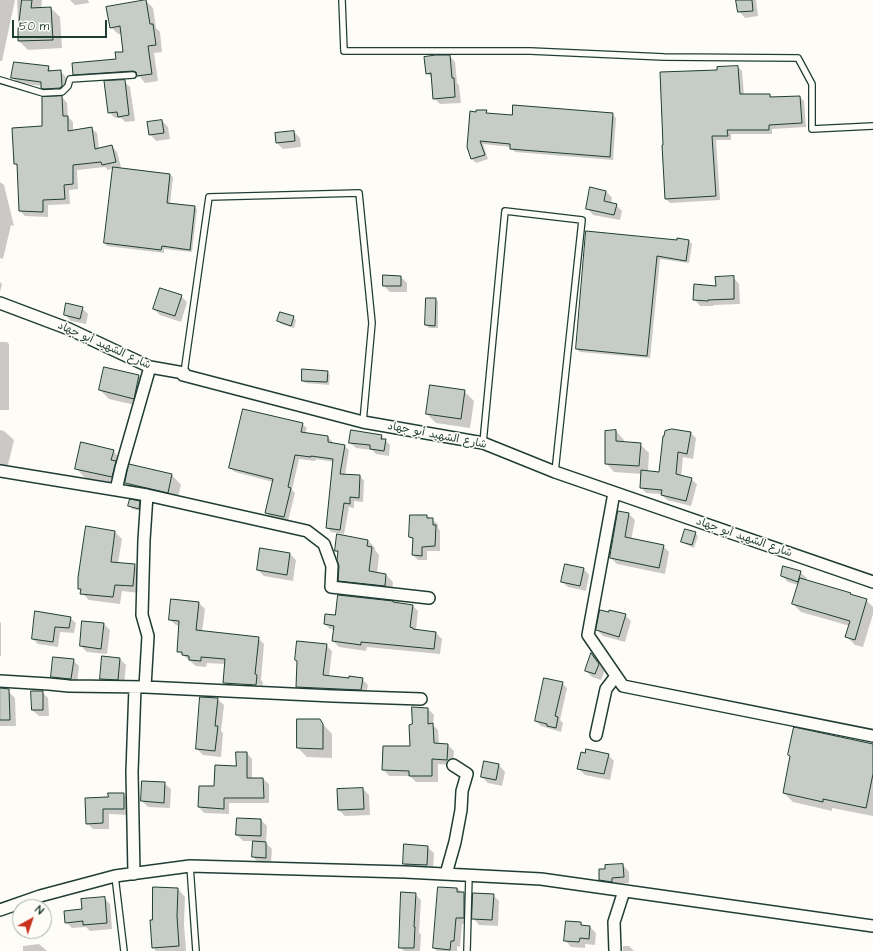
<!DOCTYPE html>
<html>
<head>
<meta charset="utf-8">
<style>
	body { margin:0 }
	#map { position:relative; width:873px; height:951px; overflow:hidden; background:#fdfcf7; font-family:"Architects Daughter",sans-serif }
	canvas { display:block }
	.north { position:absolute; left:12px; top:899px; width:40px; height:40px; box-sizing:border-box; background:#fdfcf7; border:1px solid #a4b0a9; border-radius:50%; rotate:40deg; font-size:11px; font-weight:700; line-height:16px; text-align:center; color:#1f3d34 }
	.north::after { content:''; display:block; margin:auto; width:14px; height:18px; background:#c8321e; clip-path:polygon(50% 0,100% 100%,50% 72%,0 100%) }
	.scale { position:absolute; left:12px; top:20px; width:95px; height:18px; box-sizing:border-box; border:2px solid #1f3d34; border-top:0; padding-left:5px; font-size:12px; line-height:14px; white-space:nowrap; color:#1f3d34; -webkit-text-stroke:3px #fdfcf7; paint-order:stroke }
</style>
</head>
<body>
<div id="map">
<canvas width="873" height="951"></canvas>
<div class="north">N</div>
<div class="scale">50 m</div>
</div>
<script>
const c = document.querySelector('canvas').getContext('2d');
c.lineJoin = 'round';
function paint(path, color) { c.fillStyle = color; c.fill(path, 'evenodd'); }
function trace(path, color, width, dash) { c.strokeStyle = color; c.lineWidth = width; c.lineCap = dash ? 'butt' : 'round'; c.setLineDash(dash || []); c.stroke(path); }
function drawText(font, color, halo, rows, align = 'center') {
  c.font = font + ' "Architects Daughter","Playpen Sans Arabic",sans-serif'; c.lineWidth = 3; c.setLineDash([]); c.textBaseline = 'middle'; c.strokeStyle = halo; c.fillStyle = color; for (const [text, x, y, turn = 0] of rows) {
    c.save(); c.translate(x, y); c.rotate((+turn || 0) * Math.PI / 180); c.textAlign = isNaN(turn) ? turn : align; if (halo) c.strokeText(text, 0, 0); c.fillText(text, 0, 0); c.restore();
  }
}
paint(new Path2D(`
	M0 0H15L2 61H0Z
	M17 0H42L41 9 51 8 60 17 62 48 28 50 19 41Z
	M70 0H88L89 3 75 5Z
	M737 0H756L758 16 745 18 739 11Z
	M146 1 153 8 156 28 160 32 162 52 154 53 158 81 145 83 140 77 81 81 74 74 117 59 124 53 122 34H118L111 27Z
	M450 56 455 62 457 83 459 85 461 103 440 104 434 98 433 79 427 73Z
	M48 67 53 72 60 71 66 77V93L50 94 42 86 18 83 13 78Z
	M738 67 742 71 744 95H770L773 98 800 97 804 101 806 127 772 129V134H731V140H716L720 200 670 203 666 199 718 71Z
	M124 81 130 87 135 121 125 122 121 118H115L109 112Z
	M62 97 67 103 68 117 73 122V131L91 128 97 133 99 149 112 146 117 152 121 167 116 168 170 175 173 177 170 204 194 207 197 209 192 252 164 249V253L107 246 105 243 113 168 108 170 105 167 77 170 78 189 69 190 70 204 48 205V217L25 216 20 211 18 166 15 164 43 127Z
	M486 111 488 114 513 116 612 114 616 118 613 160 515 152 511 148V147L483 144 488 159 476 163 472 159 468 147 477 113Z
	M162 121 168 127 170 139 156 141 150 134Z
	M294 132 300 138 301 147 283 149 277 143Z
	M0 182 4 185 14 226 11 225 3 259 0 258Z
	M606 191 612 198 611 204 616 205 622 211 620 220 593 215 587 208Z
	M587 232 678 241V239L689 241 692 244 689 263 660 259 650 358 580 352 577 349Z
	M401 277 407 283V292H390L384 286Z
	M733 277 739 284 740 304 714 305 713 306H700L694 299Z
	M0 282 2 284 0 292Z
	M181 296 187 302 181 322 160 315 154 309Z
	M435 299 438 301V328H429L426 325Z
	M82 308 88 314 86 324 71 321 65 315Z
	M293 317 296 320 294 328 281 324 278 321Z
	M0 342H7L9 344V410H0Z
	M105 368 139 376 148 385 143 407 109 399 100 390Z
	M327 372 330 375 329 385 305 383 303 380Z
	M464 391 474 401 470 428 436 423 427 414Z
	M302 424 307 428 305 434 328 437 332 441V444L344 446 349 450 345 475 360 476 364 481 363 502 354 501V508L349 507 344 534 331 532 327 527 334 462 316 459 315 461 299 459 292 490 295 493 288 521 271 517 266 513 273 482 235 472 230 468Z
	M0 430 4 431 14 440 7 469 0 468Z
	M616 431 624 440V443L640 444 649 453 648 472 660 474 691 433 696 438 693 459 683 457 681 477 691 479 697 484 691 506 667 500 661 494 646 493 641 487 642 474 614 472 606 463Z
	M381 436 390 445 389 456 376 454 372 450 356 448 350 443Z
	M113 451 122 460 121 486 85 478 76 468Z
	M172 475 181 485 177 501 135 492 126 483Z
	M139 502 142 505V511L132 509 130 506Z
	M629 514 635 520 631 540 663 546 669 552 665 574 617 564 611 558Z
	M427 516 438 524V528L440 531V551H427V560H418L413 555V540L410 537Z
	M115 532 122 539 118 563 134 565 142 572 140 593 122 591 120 604 89 600 82 593V591L79 588Z
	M695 533 698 536 694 548 685 544 682 541Z
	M368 540 375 548V550L379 555 377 574 386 575 393 582 392 593 347 587 339 580V554L336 551Z
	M261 550 290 554 296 560 293 581 264 576 258 570Z
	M584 569 589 575 586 591 568 587 562 582Z
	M800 572 807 578 806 581 850 594 853 596 866 600 873 607V614L863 647 855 645 847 637 850 626 801 612 793 604 798 585 788 582 782 576Z
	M199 603 205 609 202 632 258 638 264 644 261 680 263 682 262 691 230 688 224 682 225 664 207 663 206 667 196 666 178 651 180 626 176 625 170 620ZM229 682 262 685 261 687 229 684Z
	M413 606 418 611 416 630 436 633 442 639 440 654 367 647 366 651 339 647 333 641 334 630 330 629 325 624 336 617Z
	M625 615 631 621 625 642 603 636 597 630Z
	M70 618 76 623 74 633 60 632 58 647 38 644 33 639Z
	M0 622 1 623V656H0Z
	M104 624 110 630 107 654 87 652 81 646Z
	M326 645 332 651 329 677 362 679 368 685 366 695 302 693 297 687Z
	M592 655 605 670 601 680 592 677 586 671Z
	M120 659 126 665 124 685H107L101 679Z
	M73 660 79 666 77 685 58 683 52 677Z
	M562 683 567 688 560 720 563 723 561 732 541 726 536 721Z
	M0 692H9L15 698 16 726H0Z
	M42 692 48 698 49 716H39L32 710Z
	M217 699 224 705 221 731 223 733 221 757 203 755 197 749Z
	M428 709 434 715 433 725 438 730 439 744 448 745 454 751 453 765 438 764V782H416L410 776H389L384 770 411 747 412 725Z
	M319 720 332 734V758L307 757 298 748Z
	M873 745V816L832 808V811L793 802 784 793Z
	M247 753 252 759V779H263L269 784V803H229V814L204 813 199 807 237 768Z
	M608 755 614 761 610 780 585 775 579 769Z
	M499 765 505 772 502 786 488 783 482 777Z
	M164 783 171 789 170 808 148 807 142 801Z
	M363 789 369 795 370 815 345 816 339 810Z
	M123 794 130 801V815L109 814V829H93L87 823 109 798Z
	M261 820 267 826 266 843 272 849 271 863H259L253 857 254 841H243L237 835Z
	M427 847 434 853 433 871 410 870 404 864Z
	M623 865 629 872V883L618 884V888L606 886 600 880Z
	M457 888 470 899 469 924H462L460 947 457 946V951H437L434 948Z
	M178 889 185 897 184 924 186 951H156L153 947Z
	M415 894 421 900 419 933 421 934 420 951H404L400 947Z
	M493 895 499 901 498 926 479 925 473 918Z
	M104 898 110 904 112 929 90 931 86 927 72 928 66 922 83 910Z
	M581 923 583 926 590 927 596 933 595 945 585 944V948L571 947 565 940Z
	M39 944 47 951H23V946Z
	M623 946H629L634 951H623Z`), '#0003');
const building = new Path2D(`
	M22 0H32L31 8 51 7 53 40 18 41V31Z
	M146 0 150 24H153L156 45 148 46 152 74 137 76 136 72 133 71 73 75 72 63 116 59 115 52H123L120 26 110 28 106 7Z
	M736 0H752L753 11 738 12Z
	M436 55H450L452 78H454L455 97 433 99 431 73 426 74 424 57Z
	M14 62 49 66 48 71 61 70 62 86 60 88 44 89 41 88V82L11 78Z
	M738 66 740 94H770V97L800 96 802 123 769 125V130H727L728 136H712L716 196 665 199 662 145H663L660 72 717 70V67Z
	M125 80 129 115 118 117 117 112 108 113 104 81Z
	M62 96 63 116H68V131L92 127 95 149 112 145 116 162 102 165 101 162 73 165V184L64 185 65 199 43 200V212L19 211 17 164H14L12 128 42 126V97Z
	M513 105 613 113 610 157 510 149V144L480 141 485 155 471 159 467 147 470 111 476 112V110H487L486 113 512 115Z
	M162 120 164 133 149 135 147 122Z
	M294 131 295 141 276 143 275 133Z
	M113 167 170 174 167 203 195 206 190 250 162 246 161 250 104 243Z
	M590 187 606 191 604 201 617 204 614 215 586 209Z
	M586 231 677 240V238L689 240 686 261 657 256 647 356 576 349Z
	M383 275 401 276V286H383Z
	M734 276V299L708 300V301L693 300 694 284 716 286 715 277Z
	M160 288 182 295 175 316 153 309Z
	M426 298H436L435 326 425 325Z
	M66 303 83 307 80 319 64 315Z
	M280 312 294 316 291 326 277 321Z
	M104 367 139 375 134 399 99 390Z
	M302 369 328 371 327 382 302 381Z
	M430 385 465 390 461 419 426 414Z
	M243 409 303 423 301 432 328 436V442L345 445 340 474 360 475 359 498 350 497V504L344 503 340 530 326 528 333 459 311 456V457L295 455 288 487 291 488 284 517 265 513 273 479 229 468Z
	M672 429 691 432 687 454 678 452 676 474 692 478 686 501 661 495 662 490 640 488 641 470 659 472 663 436H664L665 431Z
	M351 430 382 435 381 439H386L384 451 370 449V445L349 443Z
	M616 430V441L641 443 639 466 605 464V431Z
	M81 442 114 450 111 460 116 461 112 477 75 469Z
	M129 464 172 474 168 493 125 483Z
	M130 499 140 501 139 509 128 506Z
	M618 511 629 513 625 537 664 545 659 568 610 558Z
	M410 515H427V518H433V525H436L435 546 422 547V556L412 555 413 538 409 537Z
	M86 526 115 531 111 562 135 564 133 586 115 585 113 597 80 594 81 589H78V578Z
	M685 529 696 532 692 545 681 542Z
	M337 534 368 540 367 546 372 547 369 571 386 574 385 586 338 581 339 566 337 560 338 551H335Z
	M260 548 290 553 287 575 257 570Z
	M565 564 584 568 580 586 561 582Z
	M783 566 801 571 798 582 781 576Z
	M800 578 851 593 850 594 867 599 855 640 845 637 850 621 792 604Z
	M338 595 393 601V602L413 605 410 627 413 628V629L436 632 434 649 361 642V645L332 641 334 626 324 624 325 614 335 615Z
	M171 599 199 602 196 630 259 637 255 674 257 675 256 685 223 683 225 659 201 657V661L189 660V656L182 655V652H177L179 621 169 620Z
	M600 610 609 612V610L626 614 619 637 596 630Z
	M35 611 71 617 69 628 55 627 53 642 32 639Z
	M82 621 104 623 101 649 80 646Z
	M297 641 327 644 323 675 349 678V676L363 678 361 690 296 687 297 661 295 660Z
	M591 653 599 664 595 674 585 671Z
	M102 656 120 658 118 680 100 679Z
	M53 657 74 659 71 679 51 677Z
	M544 678 563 682 555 716 558 717 556 728 547 726V724L535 721Z
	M0 688 9 689 10 720H0Z
	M31 691H43V710H32Z
	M200 697 218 698 215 726H218L215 751 196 749Z
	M412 707 428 708V724L433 723 434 743 448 744 447 760 432 759V776H409V771L382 770 383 746H410L409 725 412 724Z
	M297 719H320L323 724V749L297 748Z
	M794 727 873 744V774L866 808 823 799V802L783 793 790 756 788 755Z
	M586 749 609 754 604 774 577 769 581 752 585 753Z
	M236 752H247V778H263L264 798H224V809L198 807 199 786H214L215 765 236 766Z
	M484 761 499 764 496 780 481 777Z
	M142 781 165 782 164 803 141 801Z
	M363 788 364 809 338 810 337 789Z
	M108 793H124V809H103V823L86 824 85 798 108 797Z
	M237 818 261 819V836L236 835Z
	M253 841 266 842V858L252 857Z
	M404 844 428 846 427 865 403 864Z
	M623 864 624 877 612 878V882L599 880V869H605V865Z
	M153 887 178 888 177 916 179 946 152 948 150 920H152Z
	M438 887 457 888V892H464V918H456L454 941H451L450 950 433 948Z
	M401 892 416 893 414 927H415L414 948H399Z
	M473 893 494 894 492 920 472 919Z
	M105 897 107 923 83 925V921L65 923 64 911 82 909 81 899Z
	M566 921 581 922V925L590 926 589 939 580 938 579 942 564 941Z`);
paint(building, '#c6cdc7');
trace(building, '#1f3d34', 1);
const lane = new Path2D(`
	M342 0 344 51H530L664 57 798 58 812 84V129L873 126
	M0 80 43 93 62 92 68 86 70 79 133 75
	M184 373 209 197 359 193 372 323 363 422
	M483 443 505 211 582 220 555 472
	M190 866 196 951
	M115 876 124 951
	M467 951 469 875`);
const street = new Path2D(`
	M0 303 69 329 150 367 184 373 183 375 363 422 483 443 555 472 873 582
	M0 471 147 495 307 531 324 544 332 566 331 587 429 598
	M116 490 121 468 150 367
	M614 493 588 635 623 686 873 736
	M0 681 49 684 69 686 145 687 333 696 421 699
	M145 687 148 636 142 615 144 540 147 495
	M596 735 606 689 616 676
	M134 874 132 772 135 687
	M446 874 455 842 461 810 462 791 467 774 453 765
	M0 910 40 896 115 876 190 866 405 872 541 879 873 926
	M615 951 614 922 624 891`);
trace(lane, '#1f3d34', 8);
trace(street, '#1f3d34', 14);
trace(lane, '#fdfcf7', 5.5);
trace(street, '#fdfcf7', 11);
drawText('11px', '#1f3d34', '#fdfcf7', [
	["شارع الشهيد أبو جهاد",104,346,24],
	["شارع الشهيد أبو جهاد",437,436,11],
	["شارع الشهيد أبو جهاد",744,538,19]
]);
</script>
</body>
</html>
